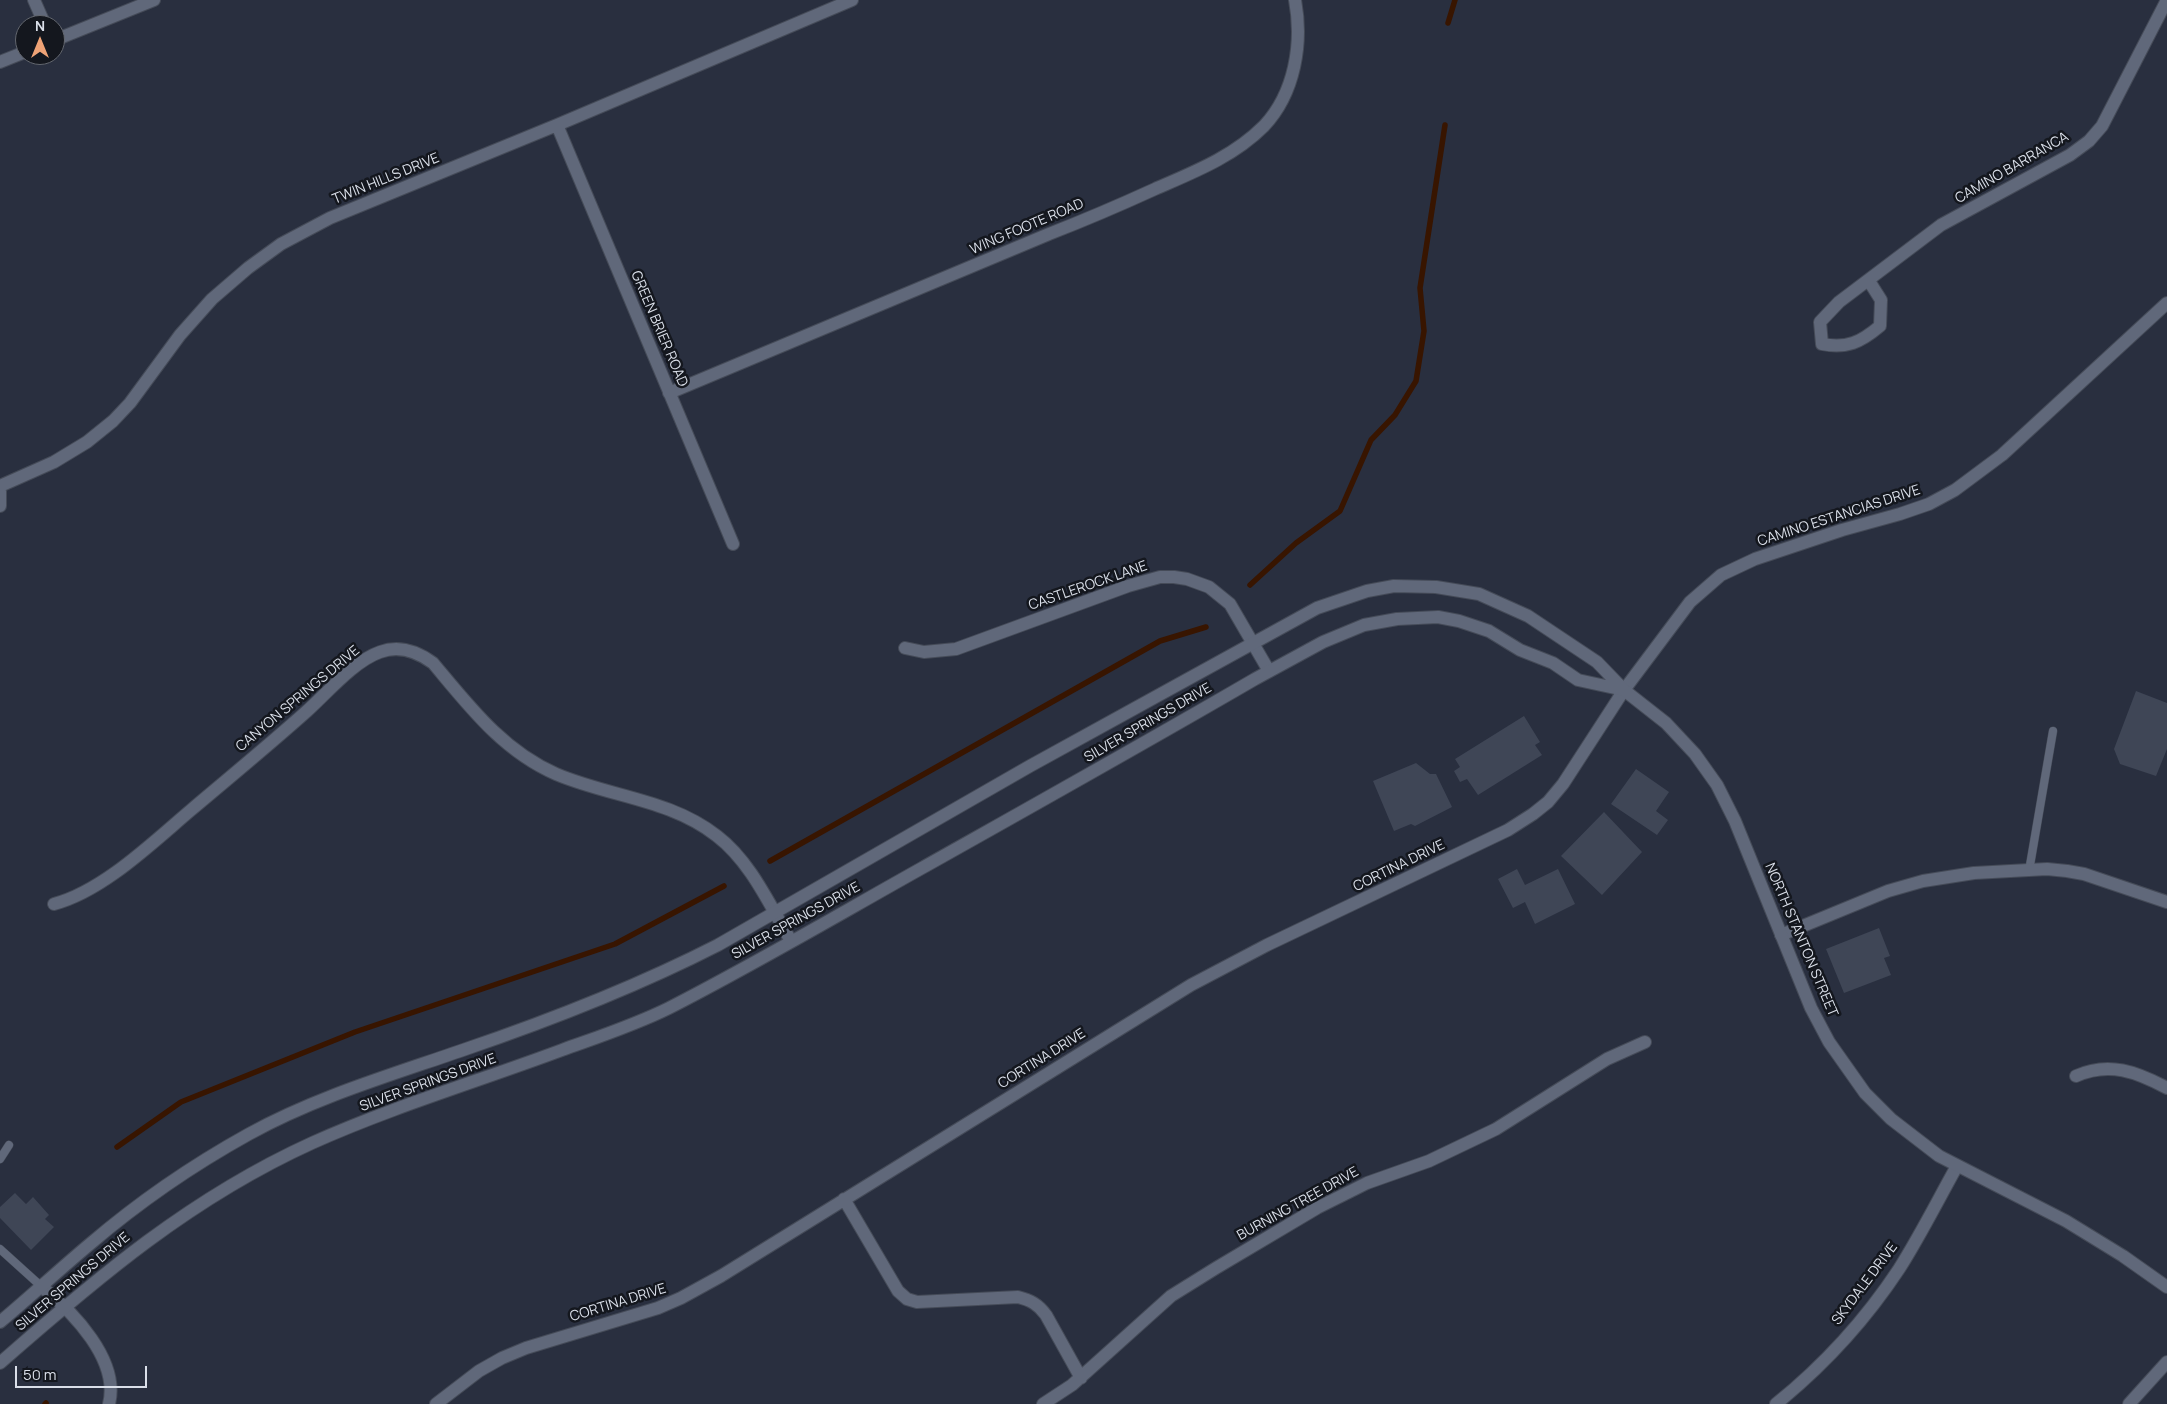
<!DOCTYPE html>
<html>
<head>
<meta charset="utf-8">
<style>
	body { margin:0 }
	#map { position:relative; width:2167px; height:1404px; overflow:hidden; background:#292f3f; font-family:Manrope,sans-serif }
	canvas { display:block }
	.north { position:absolute; left:15px; top:15px; width:50px; height:50px; box-sizing:border-box; background:#14171e; border:1px solid #63676f; border-radius:50%; rotate:0deg; font-size:14px; font-weight:700; line-height:20px; text-align:center; color:#dadfe9 }
	.north::after { content:''; display:block; margin:auto; width:18px; height:22px; background:#efa376; clip-path:polygon(50% 0,100% 100%,50% 72%,0 100%) }
	.scale { position:absolute; left:15px; top:1366px; width:132px; height:22px; box-sizing:border-box; border:2px solid #dadfe9; border-top:0; padding-left:6px; font-size:15px; line-height:18px; white-space:nowrap; color:#dadfe9; -webkit-text-stroke:4px #14171e; paint-order:stroke }
</style>
</head>
<body>
<div id="map">
<canvas width="2167" height="1404"></canvas>
<div class="north">N</div>
<div class="scale">50 m</div>
</div>
<script>
const c = document.querySelector('canvas').getContext('2d');
c.lineJoin = 'round';
function trace(path, color, width, dash) { c.strokeStyle = color; c.lineWidth = width; c.lineCap = dash ? 'butt' : 'round'; c.setLineDash(dash || []); c.stroke(path); }
function paint(path, color) { c.fillStyle = color; c.fill(path, 'evenodd'); }
function drawText(font, color, halo, rows, align = 'center') {
  c.font = font + ' Manrope,sans-serif'; c.lineWidth = 5; c.setLineDash([]); c.textBaseline = 'middle'; c.strokeStyle = halo; c.fillStyle = color; for (const [text, x, y, turn = 0] of rows) {
    c.save(); c.translate(x, y); c.rotate((+turn || 0) * Math.PI / 180); c.textAlign = isNaN(turn) ? turn : align; if (halo) c.strokeText(text, 0, 0); c.fillText(text, 0, 0); c.restore();
  }
}
trace(new Path2D(`
	M1448 23 1455 0
	M1250 585 1296 543 1340 511 1371 440 1395 415 1416 381 1424 331 1420 288 1445 125
	M770 861 1160 641 1206 627
	M117 1147 181 1102 355 1032 615 944 724 886
	M45 1404 46 1403`), '#381500', 5.5);
paint(new Path2D(`
	M2136 691 2167 703V749L2156 776 2120 764 2114 749Z
	M1524 716 1540 742 1535 745 1542 755 1478 795 1467 779 1460 782 1454 771 1460 767 1455 759Z
	M1416 763 1430 774H1436L1452 807 1415 826 1411 824 1394 831 1373 781Z
	M1636 769 1669 792 1656 811 1668 820 1657 835 1611 804Z
	M1604 812 1642 852 1602 895 1561 856Z
	M1517 869 1525 885 1558 869 1575 904 1535 924 1525 902 1513 908 1498 879Z
	M1879 928 1890 956 1884 958 1891 975 1844 993 1826 949Z
	M15 1193 26 1204 33 1197 49 1215 45 1219 54 1227 31 1250 0 1218V1207Z`), '#3f4656');
const service = new Path2D(`
	M2029 871 2053 731
	M0 1159 9 1145
	M0 1249 42 1287`);
const minor = new Path2D(`
	M34 0 45 25
	M55 40 154 0
	M0 62 25 52
	M557 125 733 544
	M1869 281 1881 300 1880 326C1861 342 1847 349 1822 344L1820 322 1839 302 1941 225 2070 155 2089 141 2102 126 2167 0
	M669 393C796 340 923 287 1049 234 1085 220 1120 205 1155 189 1194 172 1233 157 1264 126 1295 93 1303 43 1295 0
	M0 486 54 462 87 442 113 421 130 403 180 335 212 299 248 268 281 244 330 218 557 125 852 0
	M0 491V506
	M905 648 924 652 956 649 1128 586 1160 577H1174L1187 579 1209 587 1230 604 1269 671
	M54 904C103 891 152 843 191 810 230 777 269 745 307 711 327 693 354 661 380 652 399 645 418 652 433 663 469 706 503 751 556 774 610 797 670 799 717 836 751 862 770 906 791 941
	M1781 935 1888 891 1923 881 1974 873 2047 869 2067 871 2084 874 2167 902
	M2076 1076C2109 1061 2137 1072 2167 1088
	M844 1199 898 1291 907 1299 917 1302 1018 1297C1030 1300 1038 1304 1046 1315L1081 1378
	M42 1287C73 1312 120 1360 109 1404
	M436 1404 479 1371 502 1358 526 1348 658 1308 681 1298 721 1276 1191 985 1267 945 1508 830 1533 814 1548 802 1563 784 1624 690 1690 602 1721 575 1755 559 1842 530 1900 514 1929 504 1955 490 2002 455 2167 303
	M1043 1404 1072 1385 1171 1296 1216 1268 1317 1208 1367 1183 1429 1161 1496 1129 1607 1059 1645 1042
	M1776 1404C1823 1366 1866 1319 1899 1269 1920 1236 1938 1200 1957 1166
	M2129 1404 2167 1362`);
const tertiary = new Path2D(`
	M0 1322C30 1297 60 1269 90 1244 139 1202 193 1165 249 1134 316 1097 391 1075 463 1050 551 1020 636 987 718 945L1030 766 1317 608 1367 591 1394 586 1436 587 1479 594 1528 616 1597 662 1624 690 1666 723 1695 754 1717 785 1735 821 1811 1008 1829 1042 1865 1093 1891 1119 1939 1156 2066 1221 2123 1256 2167 1287
	M0 1363C98 1277 191 1198 312 1143 392 1107 479 1081 562 1050 598 1037 635 1025 669 1008 755 964 838 915 922 868 1034 805 1145 743 1255 679L1323 642 1364 625 1397 619 1438 617 1459 621 1489 631 1520 650 1553 663 1578 680 1624 690`);
trace(service, '#454b58', 9);
trace(minor, '#454b58', 14);
trace(tertiary, '#454b58', 14);
trace(service, '#60687a', 8);
trace(minor, '#60687a', 12);
trace(tertiary, '#60687a', 12);
drawText('14px', '#dadfe9', '#14171e', [
	["CAMINO BARRANCA",2012,168,-30],
	["TWIN HILLS DRIVE",386,179,-22],
	["WING FOOTE ROAD",1027,227,-23],
	["GREEN BRIER ROAD",659,329,67],
	["CAMINO ESTANCIAS DRIVE",1839,516,-18],
	["CASTLEROCK LANE",1088,586,-19],
	["CANYON SPRINGS DRIVE",298,699,-40],
	["SILVER SPRINGS DRIVE",1148,723,-30],
	["CORTINA DRIVE",1399,866,-26],
	["SILVER SPRINGS DRIVE",796,921,-29],
	["NORTH STANTON STREET",1801,940,67],
	["CORTINA DRIVE",1042,1059,-32],
	["SILVER SPRINGS DRIVE",428,1083,-20],
	["BURNING TREE DRIVE",1298,1204,-29],
	["SILVER SPRINGS DRIVE",73,1282,-40],
	["SKYDALE DRIVE",1865,1284,-53],
	["CORTINA DRIVE",618,1303,-17]
]);
</script>
</body>
</html>
